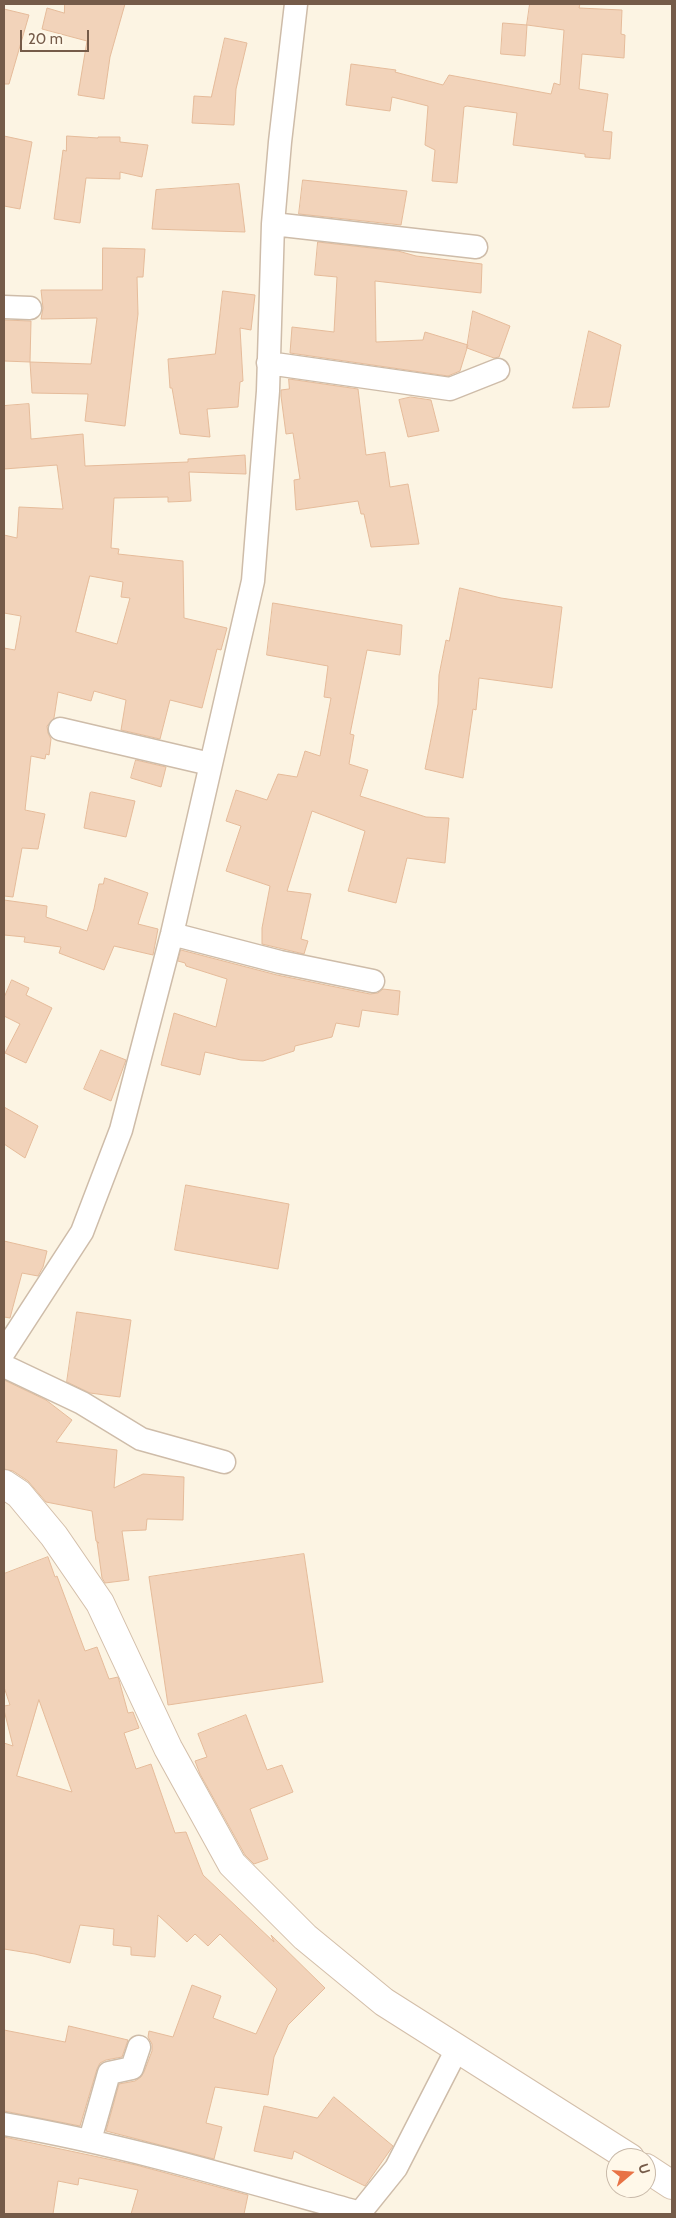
<!DOCTYPE html>
<html>
<head>
<meta charset="utf-8">
<style>
	body { margin:0 }
	#map { position:relative; width:676px; height:2218px; overflow:hidden; background:#fcf4e3; font-family:Cabin,sans-serif }
	canvas { display:block }
	.frame { position:absolute; inset:0; border:5px solid #755b49; pointer-events:none }
	.north { position:absolute; left:606px; top:2148px; width:50px; height:50px; box-sizing:border-box; background:#fff8e9; border:1px solid #c8b9a9; border-radius:50%; rotate:72deg; font-size:14px; font-weight:700; line-height:20px; text-align:center; color:#755b49 }
	.north::after { content:''; display:block; margin:auto; width:18px; height:22px; background:#e87346; clip-path:polygon(50% 0,100% 100%,50% 72%,0 100%) }
	.scale { position:absolute; left:20px; top:30px; width:69px; height:22px; box-sizing:border-box; border:2px solid #755b49; border-top:0; padding-left:6px; font-size:15px; line-height:18px; white-space:nowrap; color:#755b49; -webkit-text-stroke:4px #fff8e9; paint-order:stroke }
</style>
</head>
<body>
<div id="map">
<canvas width="676" height="2218"></canvas>
<div class="frame"></div>
<div class="north">U</div>
<div class="scale">20 m</div>
</div>
<script>
const c = document.querySelector('canvas').getContext('2d');
c.lineJoin = 'round';
function paint(path, color) { c.fillStyle = color; c.fill(path, 'evenodd'); }
function trace(path, color, width, dash) { c.strokeStyle = color; c.lineWidth = width; c.lineCap = dash ? 'butt' : 'round'; c.setLineDash(dash || []); c.stroke(path); }
const building = new Path2D(`
	M65 4H125L110 57 104 99 78 95 87 41 42 29 47 8 64 13Z
	M530 4H580L579 8 622 10 621 34 625 35 624 58 582 54 579 89 608 94 603 131 612 132 610 159 585 157V154L513 145 517 113 467 106 464 107 457 183 432 181 435 150 425 145 428 106 392 97 390 111 346 105 351 64 396 70 395 72 443 85 449 75 551 94 554 83 560 85 564 30 527 25Z
	M4 9 29 15 9 84H4Z
	M503 23 527 25 525 56 501 54Z
	M225 38 247 43 236 89 234 125 192 123 194 96 211 97Z
	M4 136 32 142 20 209 4 206Z
	M67 136 98 138V137H120V142L148 145 142 177 120 172V179L86 178 80 223 54 219 63 150 66 151Z
	M303 180 407 191 401 225 299 214Z
	M239 184 245 232 152 229 156 190Z
	M318 242 398 251 416 256 482 264 481 293 375 281 376 342 423 340 425 332 468 345 460 371 448 376 290 353 292 327 334 332 337 277 315 275Z
	M103 248 145 249 143 277H137L138 314 125 426 85 421 88 394 32 393 30 362 91 364 97 318 41 319 43 308 41 290H102Z
	M223 291 255 295 251 330 240 328 243 381 240 382 238 407 207 409 210 437 180 434 172 388H170L168 359 215 354Z
	M473 311 510 326 499 357 494 358 467 348Z
	M4 320 31 321 30 362 4 361Z
	M589 331 621 345 609 407 573 408Z
	M289 379 358 389 366 455 385 452 390 487 408 484 419 544 371 547 364 514H361L358 501 296 510 294 480 300 479 293 433 286 434 281 396V390L289 389Z
	M411 397 431 400 439 431 408 437 399 400Z
	M29 404 31 439 83 434 85 466 188 462V459L245 455 246 474 189 472 191 501 168 502V497L114 498 111 548 119 549 118 554 183 561 184 618 227 628 221 650 217 649 202 708 170 700 160 739 121 730 126 700 94 691 91 701 58 692 54 718 47 726 48 733 51 739 49 755 46 754 45 759 31 756 25 810 45 814 38 849 22 848 13 897 4 896V648L15 650 21 616 4 613V535L17 538 19 507 63 509 57 465 4 469V406ZM90 576 123 582 121 597 130 598 117 644 76 632Z
	M460 588 501 598 562 607 552 688 479 678 476 710 473 709 463 778 425 769 438 704 439 675 446 640 449 641Z
	M273 603 402 625 400 655 367 650 350 734 354 735 349 764 368 770 360 796 426 817 449 818 445 863 407 858 396 903 348 891 365 831 312 811 287 891 311 894 301 939 308 941 304 954 262 944V928L270 886 226 871 241 826 226 821 236 790 267 800 278 774 297 777 305 751 320 756 331 698 324 697 328 666 267 655Z
	M136 760 166 767 161 787 131 778Z
	M92 792 135 801 126 837 84 828 90 793Z
	M105 878 148 893 138 924 158 929 153 955 114 946 104 970 59 953 61 947 24 942 25 937 4 935V900L47 906 46 917 87 931 94 909 99 884H103Z
	M181 950 277 975 370 994 378 993 383 989 400 991 398 1015 362 1010 359 1027 336 1023 332 1037 295 1046 294 1051 263 1061 241 1060 205 1052 200 1075 161 1065 174 1013 216 1027 227 979 186 966 185 963 178 961Z
	M12 980 29 988 26 995 52 1008 26 1063 5 1053 20 1024 4 1016V998Z
	M101 1050 126 1060 111 1101 84 1089Z
	M4 1107 38 1126 25 1158 4 1144Z
	M186 1185 289 1204 278 1269 175 1250Z
	M4 1241 47 1251 43 1267 38 1276 22 1273 10 1318 4 1317Z
	M77 1312 131 1320 120 1397 90 1393 67 1382Z
	M4 1380 46 1400 72 1420 56 1442 117 1450 114 1488 143 1474 184 1477 183 1520 147 1519 146 1530 122 1531 129 1580 105 1583 102 1578 97 1542 99 1543 96 1541 92 1511 46 1502 28 1481 13 1471 4 1469Z
	M304 1554 323 1682 168 1705 149 1577Z
	M48 1557 55 1577 57 1576 85 1651 97 1647 109 1679 118 1677 119 1680 128 1713 133 1712 139 1728 124 1733 136 1769 151 1764 175 1833 186 1832 203 1875 274 1942 271 1935 325 1988 288 2025 274 2057 268 2095 215 2087 206 2123 222 2127 214 2159 106 2131 119 2084 135 2081 141 2077 144 2072 152 2051V2044L148 2037 149 2031 173 2037 192 1985 221 1996 213 2018 256 2034 277 1989 248 1961 220 1934 208 1946 195 1934 187 1942 158 1915 155 1957 131 1955V1947L113 1945 114 1929 80 1925 70 1963 35 1954 4 1949V1743L13 1746 4 1710V1706L10 1705 4 1687V1574ZM39 1700 72 1792 17 1776Z
	M246 1715 267 1770 282 1765 293 1792 250 1809 268 1859 254 1864 245 1855 200 1774 195 1761 207 1757 198 1734Z
	M69 2026 128 2040 122 2057 106 2060 100 2063 97 2069 80 2126 4 2111V2030L65 2042Z
	M334 2097 393 2146 365 2186 294 2151 292 2159 254 2151 264 2106 317 2118Z
	M4 2137 136 2165 248 2195 244 2214H131L138 2190 79 2178 78 2185 58 2181 53 2214H4Z`);
paint(building, '#f2d3ba');
trace(building, '#e5bb9a', 1);
const street = new Path2D(`
	M273 224 476 247
	M4 307 30 308
	M268 363 450 389 498 370
	M60 729 210 764
	M172 934 280 962 373 981
	M4 1352 82 1232 121 1130 172 934 253 581 268 391 273 224 280 142 296 4
	M4 1366 82 1403 141 1439 224 1462
	M4 2124C125 2145 242 2180 360 2213
	M90 2140 109 2073 132 2068 139 2047
	M359 2214 396 2168 457 2049`);
const secondary = new Path2D(`
	M4 1484 19 1494 54 1536 100 1603 168 1748 232 1864 305 1937 384 2002 630 2158
	M646 2168 672 2185`);
trace(street, '#cebca9', 25);
trace(secondary, '#d3bea9', 30);
trace(street, '#fff', 22);
trace(secondary, '#fff', 28);
</script>
</body>
</html>
